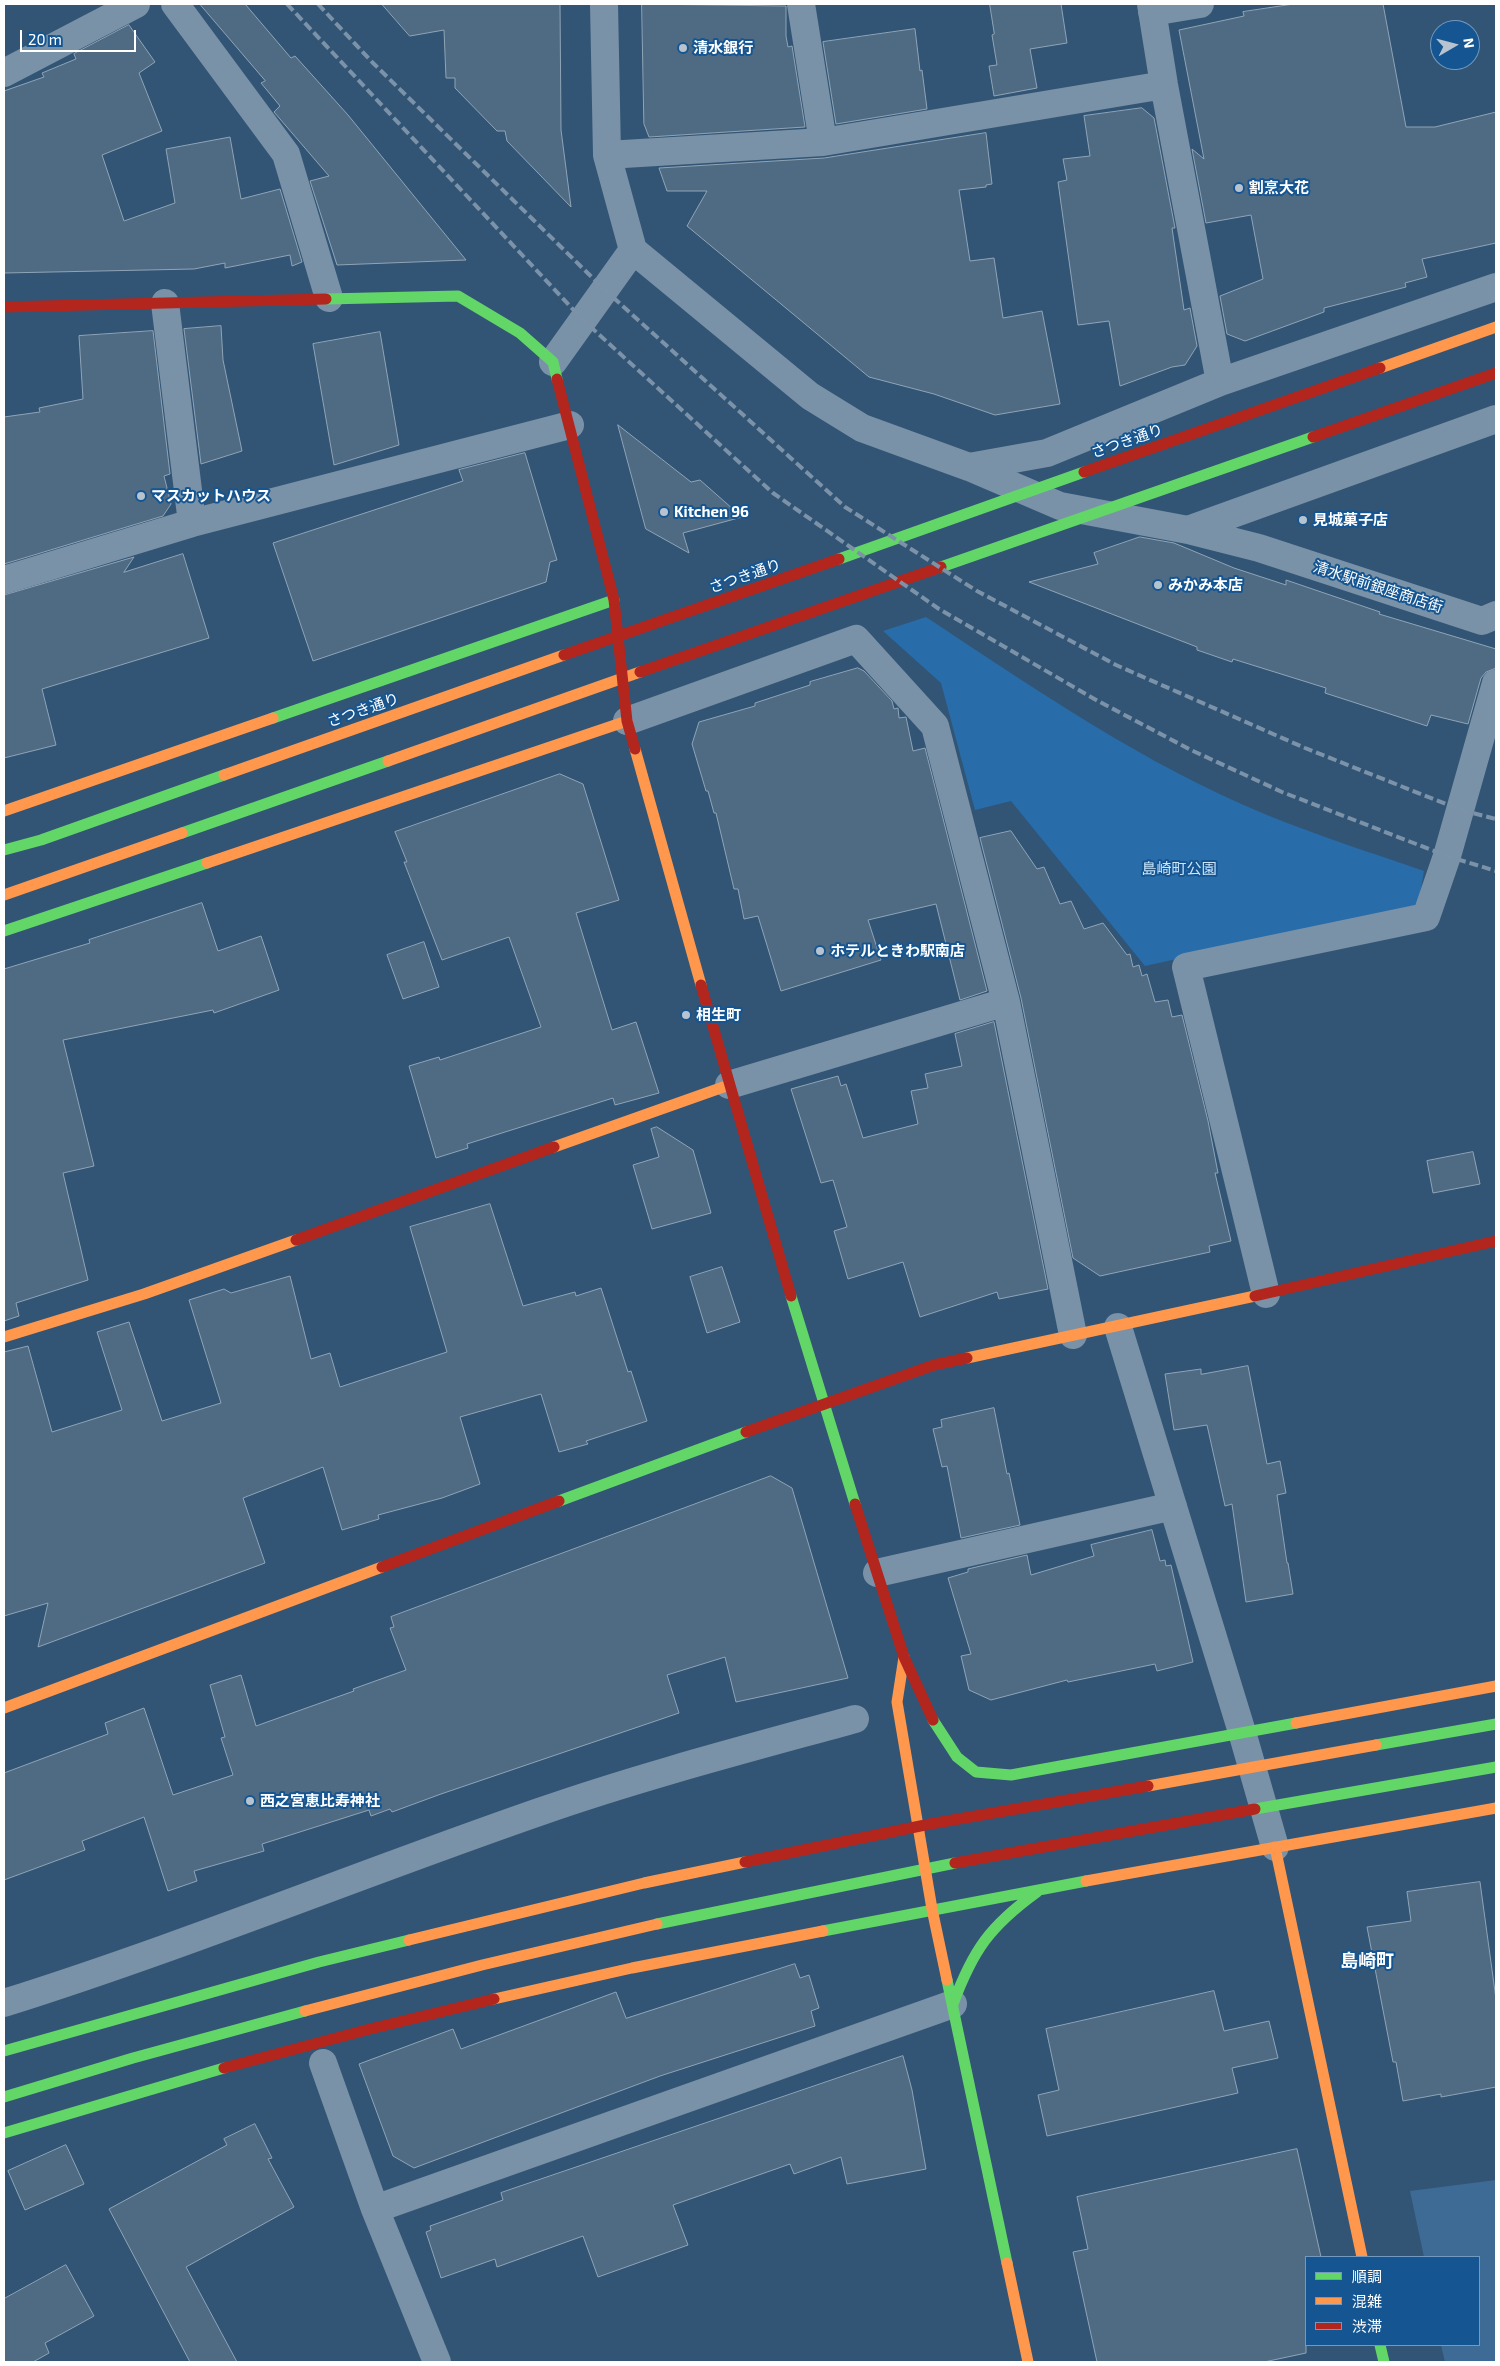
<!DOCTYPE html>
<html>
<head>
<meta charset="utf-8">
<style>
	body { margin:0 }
	#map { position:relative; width:1500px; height:2366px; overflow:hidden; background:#325575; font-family:"Exo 2","Noto Sans JP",sans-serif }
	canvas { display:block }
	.frame { position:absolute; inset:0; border:5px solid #fff; pointer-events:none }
	.legend { position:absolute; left:1305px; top:2256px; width:175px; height:90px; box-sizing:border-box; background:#155692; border:1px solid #739abe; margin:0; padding:6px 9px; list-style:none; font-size:15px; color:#fff }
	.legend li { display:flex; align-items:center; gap:10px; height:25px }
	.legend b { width:25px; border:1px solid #739abe }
	.north { position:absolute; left:1430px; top:20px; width:50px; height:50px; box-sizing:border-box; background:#155692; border:1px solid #739abe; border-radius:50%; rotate:82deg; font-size:14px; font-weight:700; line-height:20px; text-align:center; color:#fff }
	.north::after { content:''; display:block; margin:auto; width:18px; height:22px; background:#b7c4cf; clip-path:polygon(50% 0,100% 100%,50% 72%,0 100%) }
	.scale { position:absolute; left:20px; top:30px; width:116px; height:22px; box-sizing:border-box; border:2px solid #fff; border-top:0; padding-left:6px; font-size:15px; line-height:18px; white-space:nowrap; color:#fff; -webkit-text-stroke:4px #155692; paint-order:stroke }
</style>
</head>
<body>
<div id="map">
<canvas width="1500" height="2366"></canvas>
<div class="frame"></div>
<ul class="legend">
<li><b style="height:6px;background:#63d668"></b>順調</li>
<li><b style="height:6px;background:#ff974d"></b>混雑</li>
<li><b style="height:6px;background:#b3261e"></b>渋滞</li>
</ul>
<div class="north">N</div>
<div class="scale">20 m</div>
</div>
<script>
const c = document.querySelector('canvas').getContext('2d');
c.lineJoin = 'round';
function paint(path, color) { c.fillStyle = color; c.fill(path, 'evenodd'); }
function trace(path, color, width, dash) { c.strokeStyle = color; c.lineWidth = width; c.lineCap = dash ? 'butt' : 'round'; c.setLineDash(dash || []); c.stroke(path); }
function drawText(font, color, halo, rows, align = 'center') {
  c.font = font + ' "Exo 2","Noto Sans JP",sans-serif'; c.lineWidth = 4; c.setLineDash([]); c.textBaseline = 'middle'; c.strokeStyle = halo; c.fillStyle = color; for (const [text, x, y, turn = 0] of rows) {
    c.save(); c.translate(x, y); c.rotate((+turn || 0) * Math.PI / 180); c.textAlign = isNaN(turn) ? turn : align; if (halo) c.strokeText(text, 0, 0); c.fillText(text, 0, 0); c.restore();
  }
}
paint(new Path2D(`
	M926 617C1035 689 1145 765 1267 815 1319 836 1372 853 1424 871L1418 906 1145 966 1011 801 975 810 941 683 883 631Z`), '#286ca9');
paint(new Path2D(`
	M1496 2180V2362H1445L1441 2345H1479V2257H1424L1410 2191Z`), '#3d6b95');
const building = new Path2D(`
	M200 4H245L291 58 295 56 348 115 466 260 337 265 310 181 329 176 274 112 280 106 261 83 265 81Z
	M382 4H560L561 130 571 207 507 141 505 131H497L455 88V78H446L444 30 410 36Z
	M642 4 786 6V36L788 47 792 46 805 127 649 137 644 124Z
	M990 4H1061L1067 43 1030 49 1037 88 994 96 989 66 997 65 992 35 994 34Z
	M1294 4H1383L1406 127H1435L1496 112V243L1422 259 1427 277 1405 283 1406 287 1324 308V312L1245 341 1227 334 1220 296 1263 279 1251 215 1206 223 1192 149 1204 159 1179 30 1244 16 1243 12Z
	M129 25 155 62 139 73 162 131 102 155 124 221 175 203 166 149 230 137 241 199 280 189 302 262 292 266 290 255 225 268V263L194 269 4 273V91L44 77 42 73 76 59 74 54Z
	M915 29 920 71 922 70 927 109 836 124 823 42Z
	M1142 108 1154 118 1175 228H1172L1184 310 1190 308 1197 346 1185 365 1172 367 1120 386 1109 321 1078 325 1058 182 1067 180 1063 159 1090 156 1084 116Z
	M986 133 992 184 986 185V187L959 190 970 261 994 258 1003 318 1042 311 1060 404 995 415 934 394 869 377 687 226 707 191H667L659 168 824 158Z
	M221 326 223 360 242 451 201 464 184 329Z
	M153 331 170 474 164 476 171 504 163 516 4 564V417L40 412 39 408 83 399 79 336Z
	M380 332 399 445 334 465 313 344Z
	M618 425 691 482 700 480 742 517 683 533 689 553 646 529Z
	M525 453 557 560 550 562 546 582 313 661 273 543 463 481 459 470Z
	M1140 537 1174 543 1234 568 1286 585V580L1380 612 1379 614 1496 649V668L1486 672 1481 678 1468 724 1431 715 1427 726 1325 693 1326 688 1233 659 1232 662 1197 650V647L1029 582 1098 564 1094 553Z
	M183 554 209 638 42 689 56 745 4 758V595L134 557 124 572Z
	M858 668 864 671 892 701 894 709 898 708 899 718 906 717 913 751 925 748 987 991 960 1000 936 904 868 920 881 960 781 991 758 916 744 919 738 889H734L716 813H714L708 791H706L692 744 699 722 755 706V703L810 685V682Z
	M560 774 583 784 619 900 576 913 612 1030 636 1022 659 1093 615 1105 613 1098 467 1144 468 1148 436 1158 409 1066 439 1057 440 1060 541 1027 509 937 442 960 404 862H407L395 832Z
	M1011 831 1037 869 1044 867 1060 904 1071 901 1084 929 1103 923 1127 955 1130 954 1133 967 1139 965 1142 976 1147 974 1155 1002 1168 1000 1172 1017 1182 1015 1208 1121 1218 1173H1215L1231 1241 1209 1246 1210 1252 1100 1276 1073 1258 1021 998 980 838Z
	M202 903 218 951 261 936 279 990 214 1013 213 1010 63 1040 94 1166 63 1173 88 1280 16 1303 19 1316 4 1321V969L90 943 89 940Z
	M424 942 439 987 403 999 387 955Z
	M994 1022 1048 1289 999 1299 997 1292 920 1317 903 1262 848 1279 834 1231 847 1227 833 1180 821 1183 791 1089 838 1076 841 1086 846 1084 863 1138 918 1124 911 1091 928 1088 925 1074 962 1066 955 1034Z
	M657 1127 693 1150 711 1213 652 1229 633 1165 659 1157 651 1129Z
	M1473 1152 1480 1184 1433 1193 1427 1161Z
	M490 1204 523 1306 575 1292 576 1296 601 1288 628 1372 631 1371 647 1421 586 1441 588 1444 559 1452 541 1394 460 1417 480 1484 442 1498 378 1515 379 1519 342 1530 323 1467 243 1498 265 1563 38 1647 48 1603 4 1616V1352L28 1346 52 1432 122 1410 97 1332 129 1322 162 1421 221 1403 189 1300 224 1289 231 1293 290 1276 311 1359 330 1353 340 1387 447 1352 410 1227Z
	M722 1267 740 1322 707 1333 690 1277Z
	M1248 1366 1267 1464 1280 1461 1286 1493 1277 1495 1287 1563H1288L1293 1594 1246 1602 1232 1504 1225 1506 1207 1425 1174 1430 1165 1374 1201 1369V1374Z
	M994 1408 1007 1474 1009 1473 1020 1525 961 1538 947 1466 942 1467 933 1429 942 1427 941 1420Z
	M771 1476 792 1488 848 1678 736 1702 725 1657 667 1675 679 1713 441 1794 392 1812 390 1809 371 1816 369 1810 262 1844 264 1851 194 1871 197 1881 168 1891 144 1817 82 1841 85 1850 4 1880V1773L108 1734 105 1723 144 1708 173 1795 233 1775 221 1738 225 1737 210 1685 241 1675 256 1726 354 1691 353 1689 406 1670 390 1628 394 1627 391 1617Z
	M1152 1530 1160 1561 1165 1560 1166 1566 1171 1565 1193 1662 1157 1671 1155 1664 1068 1682 1067 1680 991 1700 969 1690 961 1656 971 1654 948 1578 968 1572V1569L1027 1555 1031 1575 1094 1556 1091 1545Z
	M1480 1882 1496 1999V2087L1441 2097V2094L1403 2101 1396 2062H1393L1367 1927 1411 1921 1407 1892Z
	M795 1964 800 1978 809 1975 819 2008 811 2011 815 2026 660 2076 414 2168 393 2156 359 2064 453 2029 461 2049 616 1992 626 2018Z
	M1214 1991 1224 2031 1269 2021 1278 2058 1232 2068 1238 2093 1047 2136 1038 2095 1059 2090 1046 2029Z
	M903 2056 912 2090 926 2169 847 2184 841 2157 794 2174 790 2164 673 2205 688 2245 598 2277 583 2236 497 2267 495 2259 441 2278 426 2232 431 2230 430 2226 503 2200 501 2193Z
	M255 2124 272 2158 268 2159 294 2207 186 2267 237 2362H190L109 2209 227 2145 224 2139Z
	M66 2145 84 2184 25 2210 8 2171Z
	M1297 2149 1321 2257H1306V2353L1264 2362H1097L1073 2252 1088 2249 1077 2197Z
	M66 2265 94 2316 45 2343 49 2353 33 2362H4V2299Z`);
paint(building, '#4f6b84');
trace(building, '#8fa4b6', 1);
trace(new Path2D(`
	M175 4 286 154 329 298
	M604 4 607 155 633 250
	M801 4 823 142
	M1151 4 1164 85 1220 382
	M1152 12 1200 4
	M4 73 136 4
	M607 155 823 142 1164 85
	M633 250 810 396 862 428 969 467 1060 506 1188 530 1259 548 1482 621 1496 615
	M165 303 192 523
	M553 362 633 250
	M969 467 1047 453 1220 382 1496 287
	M1188 530 1496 419
	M4 580 192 523 570 425
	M627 721 856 639 935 726 1006 1002
	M729 1085 1006 1002 1073 1335
	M1266 1294 1186 967 1426 917 1447 856 1496 683
	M1118 1327 1242 1732 1275 1847
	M877 1573 1173 1506
	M4 2003C185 1946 360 1874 539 1812 642 1776 750 1748 855 1719
	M323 2063 375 2209 437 2362
	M375 2209 953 2004`), '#7a92a8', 28);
trace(new Path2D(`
	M326 299 458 296 520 333 553 362 557 379
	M839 559 1084 472
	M941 567 1313 437
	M273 718 614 600
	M182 833 388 761
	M4 850 41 840 224 775
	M4 931 207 863
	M791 1296 855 1504
	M559 1501 746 1432
	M933 1720 957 1757 976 1772 1011 1775 1296 1723
	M1376 1745 1496 1724
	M1255 1809 1496 1767
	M657 1924 955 1863
	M823 1931 1086 1881
	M947 1980 1007 2263
	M953 2004C973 1950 990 1926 1037 1892
	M4 2051 319 1962 409 1940
	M4 2097 133 2058 305 2011
	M4 2133 224 2068
	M1380 2345 1384 2362`), '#63d668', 11);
trace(new Path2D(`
	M1380 368 1496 327
	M635 749 701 985
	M388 761 640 672
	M224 775 564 655
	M4 811 273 718
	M207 863 627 721
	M4 895 182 833
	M554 1147 729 1085
	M4 1337 144 1294 296 1240
	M967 1358 1255 1296
	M904 1657 897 1702 932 1909 947 1980
	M4 1708 382 1567
	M1296 1723 1496 1686
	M1148 1786 1376 1745
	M1275 1847 1362 2257
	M1086 1881 1496 1808
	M409 1940 644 1883 745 1862
	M494 1999 632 1968 823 1931
	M305 2011 482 1965 657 1924
	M1007 2263 1028 2362`), '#ff974d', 11);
trace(new Path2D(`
	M4 307 326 299
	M557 379 614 600 627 721 635 749
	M1313 437 1496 373
	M1084 472 1380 368
	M564 655 839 559
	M640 672 941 567
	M701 985 791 1296
	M296 1240 554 1147
	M1255 1296 1496 1241
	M746 1432 934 1365 967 1358
	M855 1504 904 1657 933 1720
	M382 1567 559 1501
	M745 1862 930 1824 1148 1786
	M955 1863 1255 1809
	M224 2068 370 2029 494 1999`), '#b3261e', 11);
trace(new Path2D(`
	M287 4 583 320 773 493 939 609 1098 701 1191 750 1282 792 1447 856 1496 871
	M318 4 373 63 605 290 845 507 977 591 1116 665 1305 748 1461 810 1496 819`), '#7b92a8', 4, [9, 4]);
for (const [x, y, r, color] of [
	[683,48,5,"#b7c4cf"],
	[1239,188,5,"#b7c4cf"],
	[141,496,5,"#b7c4cf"],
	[664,512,5,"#b7c4cf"],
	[1303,520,5,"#b7c4cf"],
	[1158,585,5,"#b7c4cf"],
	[820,951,5,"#b7c4cf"],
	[686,1015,5,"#b7c4cf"],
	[250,1801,5,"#b7c4cf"]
]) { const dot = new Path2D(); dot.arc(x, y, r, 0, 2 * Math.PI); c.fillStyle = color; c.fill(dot); trace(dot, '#155692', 2); }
drawText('bold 15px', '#fff', '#155692', [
	["清水銀行",693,48],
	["割烹大花",1249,188],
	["マスカットハウス",151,496],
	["Kitchen 96",674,512],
	["見城菓子店",1313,520],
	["みかみ本店",1168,585],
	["ホテルときわ駅南店",830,951],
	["相生町",696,1015],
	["西之宮恵比寿神社",260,1801]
], 'left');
drawText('15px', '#fff', '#155692', [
	["さつき通り",1127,441,-19],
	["さつき通り",745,576,-19],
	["清水駅前銀座商店街",1378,587,18],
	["さつき通り",363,710,-19]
]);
drawText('15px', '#cbe5fc', '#155692', [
	["島崎町公園",1179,869]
]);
drawText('bold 18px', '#fff', '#155692', [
	["島崎町",1367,1961]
]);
</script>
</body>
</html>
